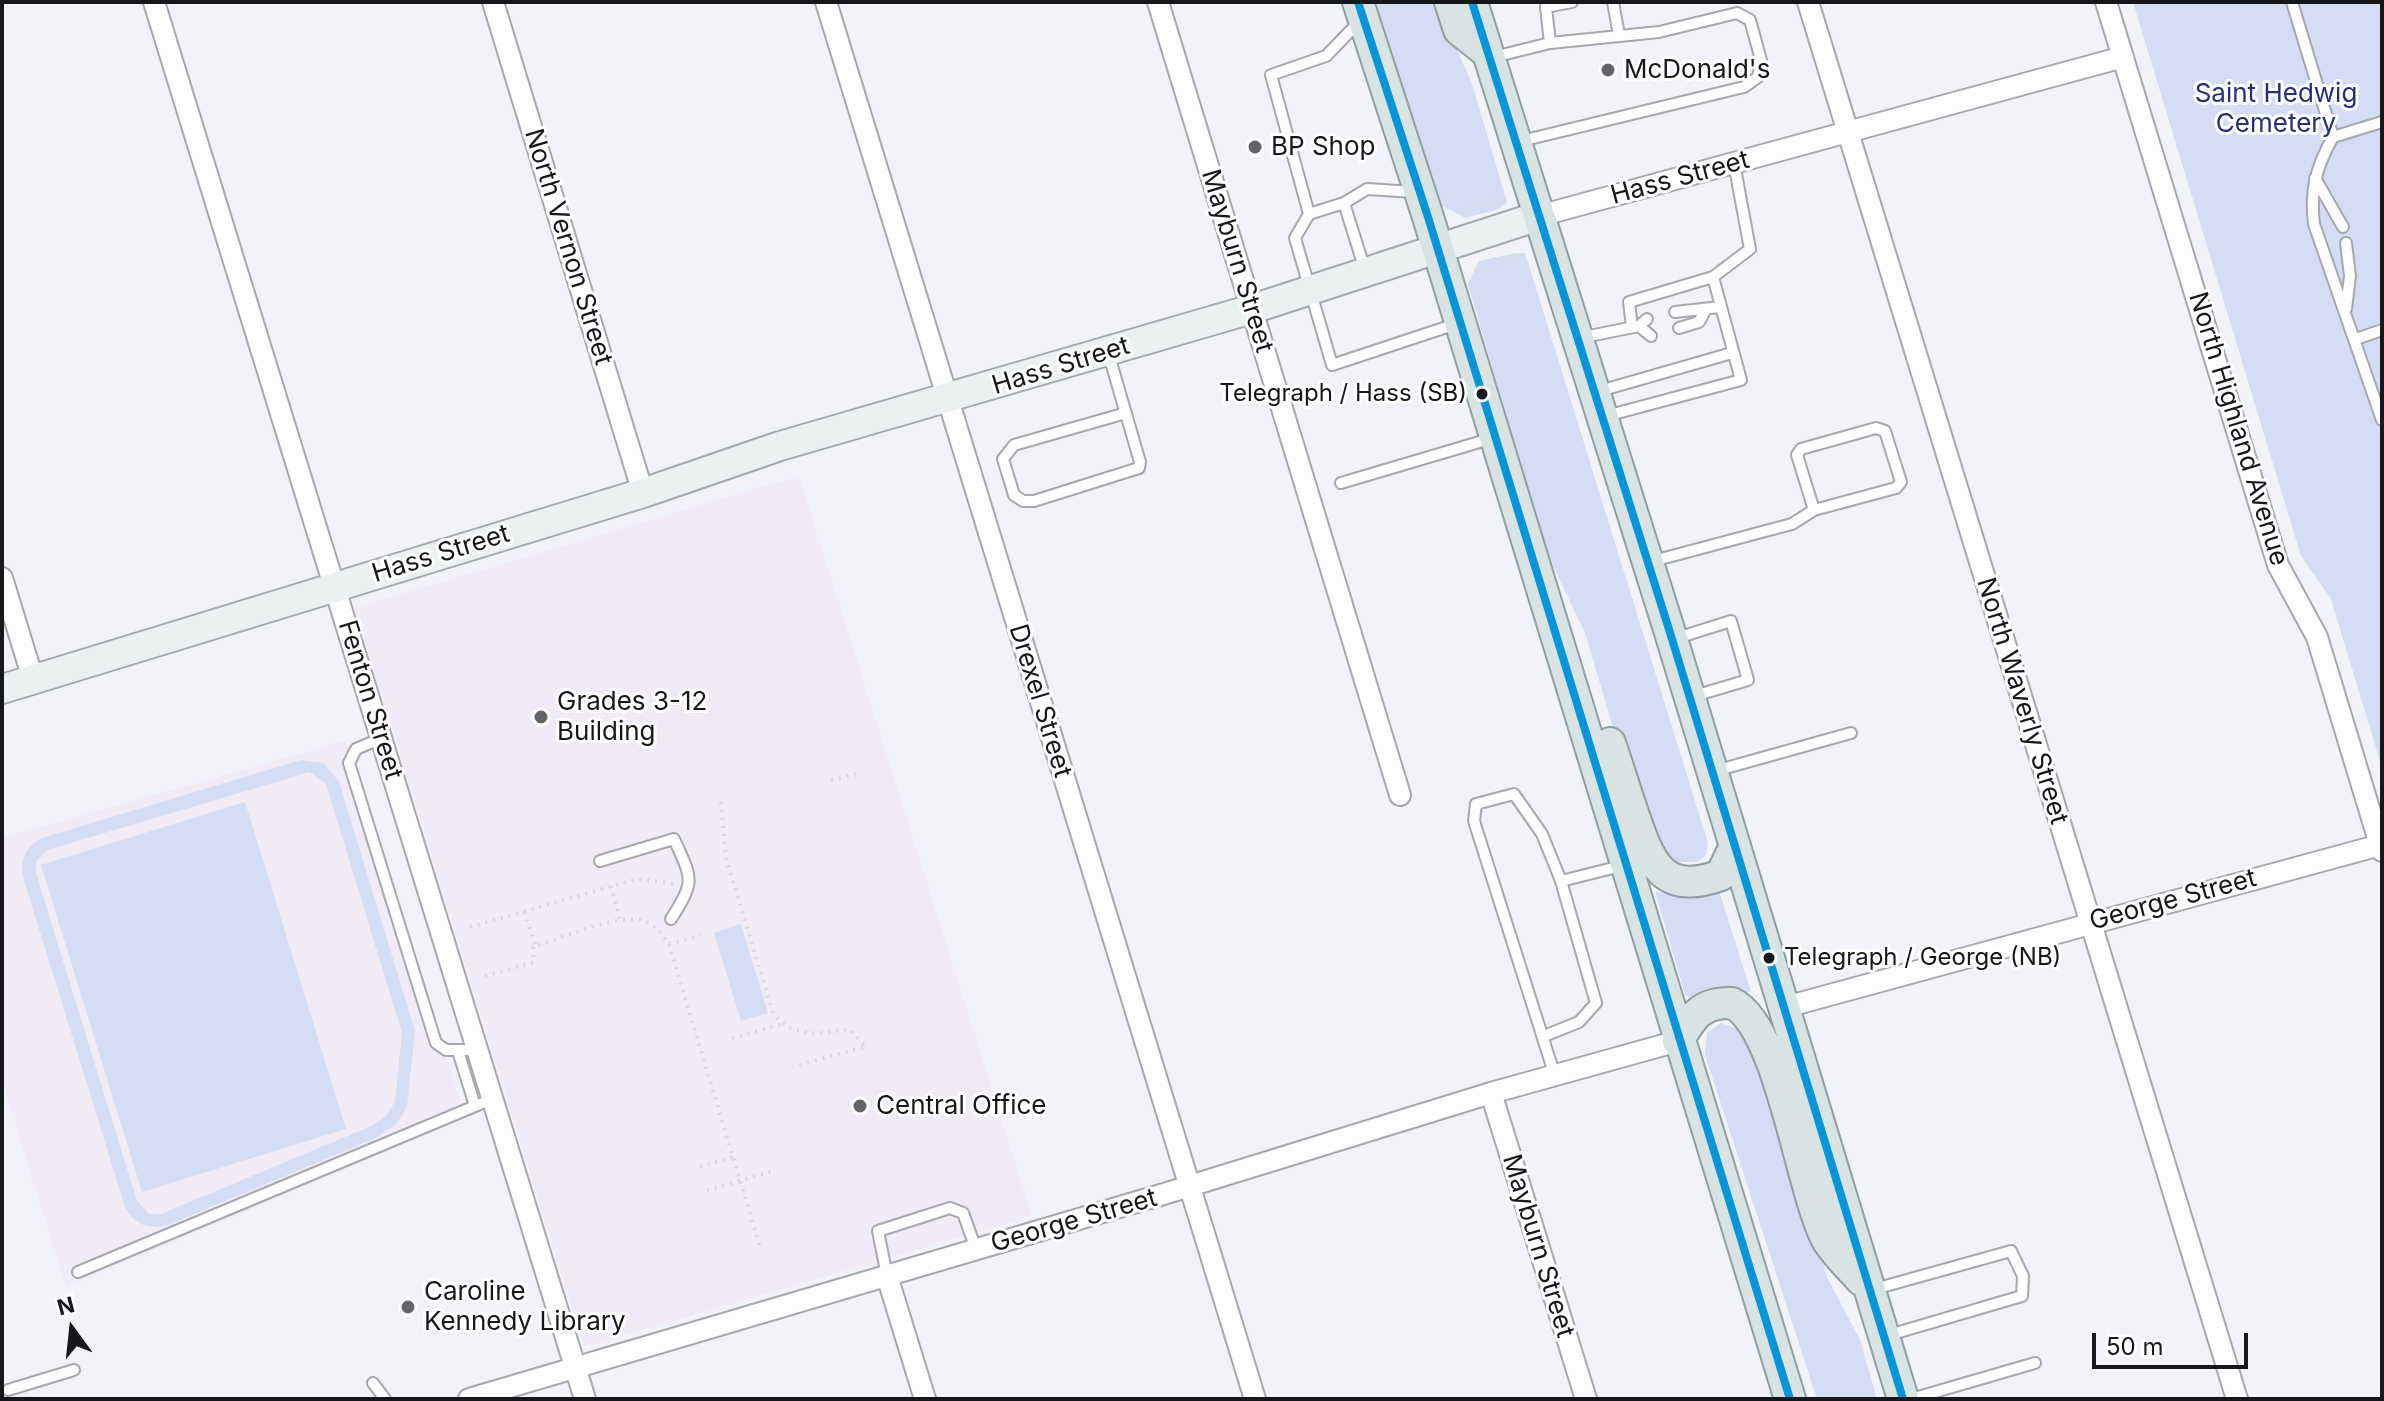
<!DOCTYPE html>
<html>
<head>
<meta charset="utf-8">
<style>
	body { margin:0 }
	#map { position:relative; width:2384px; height:1401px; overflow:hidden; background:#f2f3f8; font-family:Inter,sans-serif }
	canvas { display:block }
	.frame { position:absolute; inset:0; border:4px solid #16171a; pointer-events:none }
	.north { position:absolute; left:32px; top:1289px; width:80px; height:80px; -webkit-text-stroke:6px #fff; paint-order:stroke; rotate:345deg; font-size:22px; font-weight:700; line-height:32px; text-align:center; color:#16171a }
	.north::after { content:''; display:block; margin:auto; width:28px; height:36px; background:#16171a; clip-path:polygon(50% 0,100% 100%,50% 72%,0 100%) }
	.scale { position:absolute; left:2092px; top:1333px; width:156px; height:36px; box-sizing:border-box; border:4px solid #16171a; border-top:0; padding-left:10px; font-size:24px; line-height:28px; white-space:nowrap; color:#16171a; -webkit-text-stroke:6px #fff; paint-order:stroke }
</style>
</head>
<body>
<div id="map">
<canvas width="2384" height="1401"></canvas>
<div class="frame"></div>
<div class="north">N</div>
<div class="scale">50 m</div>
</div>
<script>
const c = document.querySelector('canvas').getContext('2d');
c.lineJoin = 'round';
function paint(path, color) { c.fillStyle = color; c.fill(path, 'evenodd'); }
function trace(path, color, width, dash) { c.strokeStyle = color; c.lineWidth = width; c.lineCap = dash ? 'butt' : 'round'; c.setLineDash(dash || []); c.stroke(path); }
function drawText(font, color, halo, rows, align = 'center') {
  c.font = font + ' Inter,sans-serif'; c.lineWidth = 6; c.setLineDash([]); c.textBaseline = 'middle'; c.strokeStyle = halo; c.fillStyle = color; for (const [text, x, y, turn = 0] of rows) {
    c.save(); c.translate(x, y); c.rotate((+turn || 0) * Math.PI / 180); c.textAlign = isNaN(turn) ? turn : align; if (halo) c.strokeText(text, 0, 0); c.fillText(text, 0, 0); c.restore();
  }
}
paint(new Path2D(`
	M799 476 1032 1216 584 1347 355 608Z
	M345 741 466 1118 66 1287 2 1081V838Z`), '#f1eaf7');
paint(new Path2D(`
	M1375 2H1436L1472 84 1507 202 1499 209 1466 218 1442 206Z
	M2133 2H2382V768L2331 599 2301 556Z
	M1515 253H1524L1527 259 1708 843 1706 856 1697 862H1671L1645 835 1585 633 1545 549 1468 284 1479 261Z
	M301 760 324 763 339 782 415 1031 407 1107 397 1123 378 1137 168 1225C149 1230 134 1225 125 1207L23 877C20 859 26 846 42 838ZM310 772 326 784 402 1033 395 1102 385 1117 369 1127 161 1214H149L137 1201 36 873V861L47 850Z
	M245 802 346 1129 142 1192 41 865Z
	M1714 890 1719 891 1751 992C1727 994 1717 977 1690 998L1685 995 1655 891C1676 897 1695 903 1714 890Z
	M741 924 768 1013 741 1021 714 933Z
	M1721 1023 1748 1032 1828 1279 1860 1340 1877 1399H1817L1705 1055 1707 1033Z`), '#d5ddf5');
const lane = new Path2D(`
	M1613 2 1619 35
	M2292 2 2333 137
	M1359 22 1326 56 1271 75 1309 214 1344 203 1367 189 1414 192
	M1550 43 1546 7 1572 2
	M1494 57 1550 43 1659 32 1737 13 1750 20 1761 60 1758 77 1744 87 1521 141
	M2382 122 2333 137C2316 167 2310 190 2314 224L2382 420
	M2315 178 2343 227
	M1344 203 1365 270
	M1309 214 1295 238 1332 365 1459 323
	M1713 277 1750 249 1734 163
	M2346 309 2350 276 2346 243
	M1675 312 1720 307
	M1639 326 1651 336
	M1679 328 1699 322 1705 311
	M1579 338 1639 326 1647 319
	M2356 339 2382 330
	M1108 352 1140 462 1139 468 1034 501H1023L1014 495 1003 459 1014 445 1126 413
	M1596 392 1732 353
	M1606 416 1741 380 1713 277 1629 302 1632 327
	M1341 483 1493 438
	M1653 561 1792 524 1814 510 1896 488 1901 482 1885 431 1876 428 1801 449 1797 455 1814 510
	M1674 639 1731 621 1748 680 1691 697
	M382 738 356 749 349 763 436 1043 446 1050H477
	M1715 771 1851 733
	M600 861 674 839C692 879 696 880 671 919
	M1544 1036 1579 1022 1596 1003 1561 881
	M458 1051 475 1106
	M1555 1076 1474 821 1476 804 1514 794 1542 834 1561 881 1625 865
	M78 1272 492 1099
	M887 1276 878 1231 950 1208 963 1213 976 1249
	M1871 1290 2011 1251 2023 1276 2022 1296 1889 1335
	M373 1383 385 1399
	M8 1390 74 1370
	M1911 1399 2035 1363`);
const street = new Path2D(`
	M154 2 585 1399
	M493 2 643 493
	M826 2 1255 1399
	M1158 2 1400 795
	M1808 2 2237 1399
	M2106 2 2278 565 2317 637 2382 851
	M1539 216 2123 57
	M2 578 33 679
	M1782 1008 2380 845
	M1491 1093 1586 1399
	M887 1276 925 1399
	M469 1399 1167 1193 1491 1093 1678 1041`);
const secondary = new Path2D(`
	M2 689 643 493 780 446 1252 309 1539 216`);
const primary = new Path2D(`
	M1358 2 1428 217 1790 1399
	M1450 2 1459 30 1483 49
	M1472 2 1672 639 1903 1399
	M1610 743C1618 766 1625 790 1633 813 1650 862 1662 897 1721 875L1735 846
	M1678 1041C1693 1016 1701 1002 1732 1003 1780 1026 1800 1186 1826 1238 1834 1253 1850 1267 1861 1280`);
trace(lane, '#a7a8ac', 14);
trace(street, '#a7a8ac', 24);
trace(secondary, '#a7a8ac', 32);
trace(primary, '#8f9ea3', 34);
trace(new Path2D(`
	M1462 211 1505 198
	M1475 271 1524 256
	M831 780 857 774
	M721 802 726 858 773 1013C794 1039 819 1034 849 1029L866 1046 793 1067
	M611 886 620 920
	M524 912 536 946
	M470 927 637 879 676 884
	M669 944 701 935
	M485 976 534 962 533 947C560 939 615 914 641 920 655 924 661 934 669 944L760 1247
	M732 1038 782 1024
	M700 1167 733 1157
	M707 1190 774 1171`), '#d8d9da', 4, [2, 6]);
trace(lane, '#fdfdfe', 10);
trace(street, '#fdfdfe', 20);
trace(secondary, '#ebf0f1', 28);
trace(primary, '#dae3e4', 30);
trace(new Path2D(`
	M1358 2 1428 217 1790 1399
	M1472 2 1672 639 1903 1399`), '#0696d7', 8);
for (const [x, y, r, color] of [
	[1608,70,8,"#636468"],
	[1255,147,8,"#636468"],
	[1482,394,7,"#16171a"],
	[541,717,8,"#636468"],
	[1769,958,7,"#16171a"],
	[860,1106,8,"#636468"],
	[408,1307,8,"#636468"]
]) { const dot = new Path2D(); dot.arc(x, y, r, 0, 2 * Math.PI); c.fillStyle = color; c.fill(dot); trace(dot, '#fff', 3); }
drawText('24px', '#16171a', '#fff', [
	["Telegraph / Hass (SB)",1467,394],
	["Telegraph / George (NB)",1784,958,"left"]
], 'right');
drawText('26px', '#16171a', '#fff', [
	["McDonald's",1624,70],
	["BP Shop",1271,147],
	["Grades 3-12",557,702],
	["Building",557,732],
	["Central Office",876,1106],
	["Caroline",424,1292],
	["Kennedy Library",424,1322]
], 'left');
drawText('26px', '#233174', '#fff', [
	["Saint Hedwig",2276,94],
	["Cemetery",2276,124]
]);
drawText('26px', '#16171a', '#fff', [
	["Hass Street",1680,178,-15],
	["North Vernon Street",568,247,73],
	["Mayburn Street",1237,261,73],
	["Hass Street",1061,366,-17],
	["North Highland Avenue",2238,429,73],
	["Hass Street",441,554,-17],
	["Fenton Street",370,700,73],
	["Drexel Street",1040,701,73],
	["North Waverly Street",2022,701,73],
	["George Street",2173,900,-15],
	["George Street",1074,1221,-16],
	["Mayburn Street",1538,1246,73]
]);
</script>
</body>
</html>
